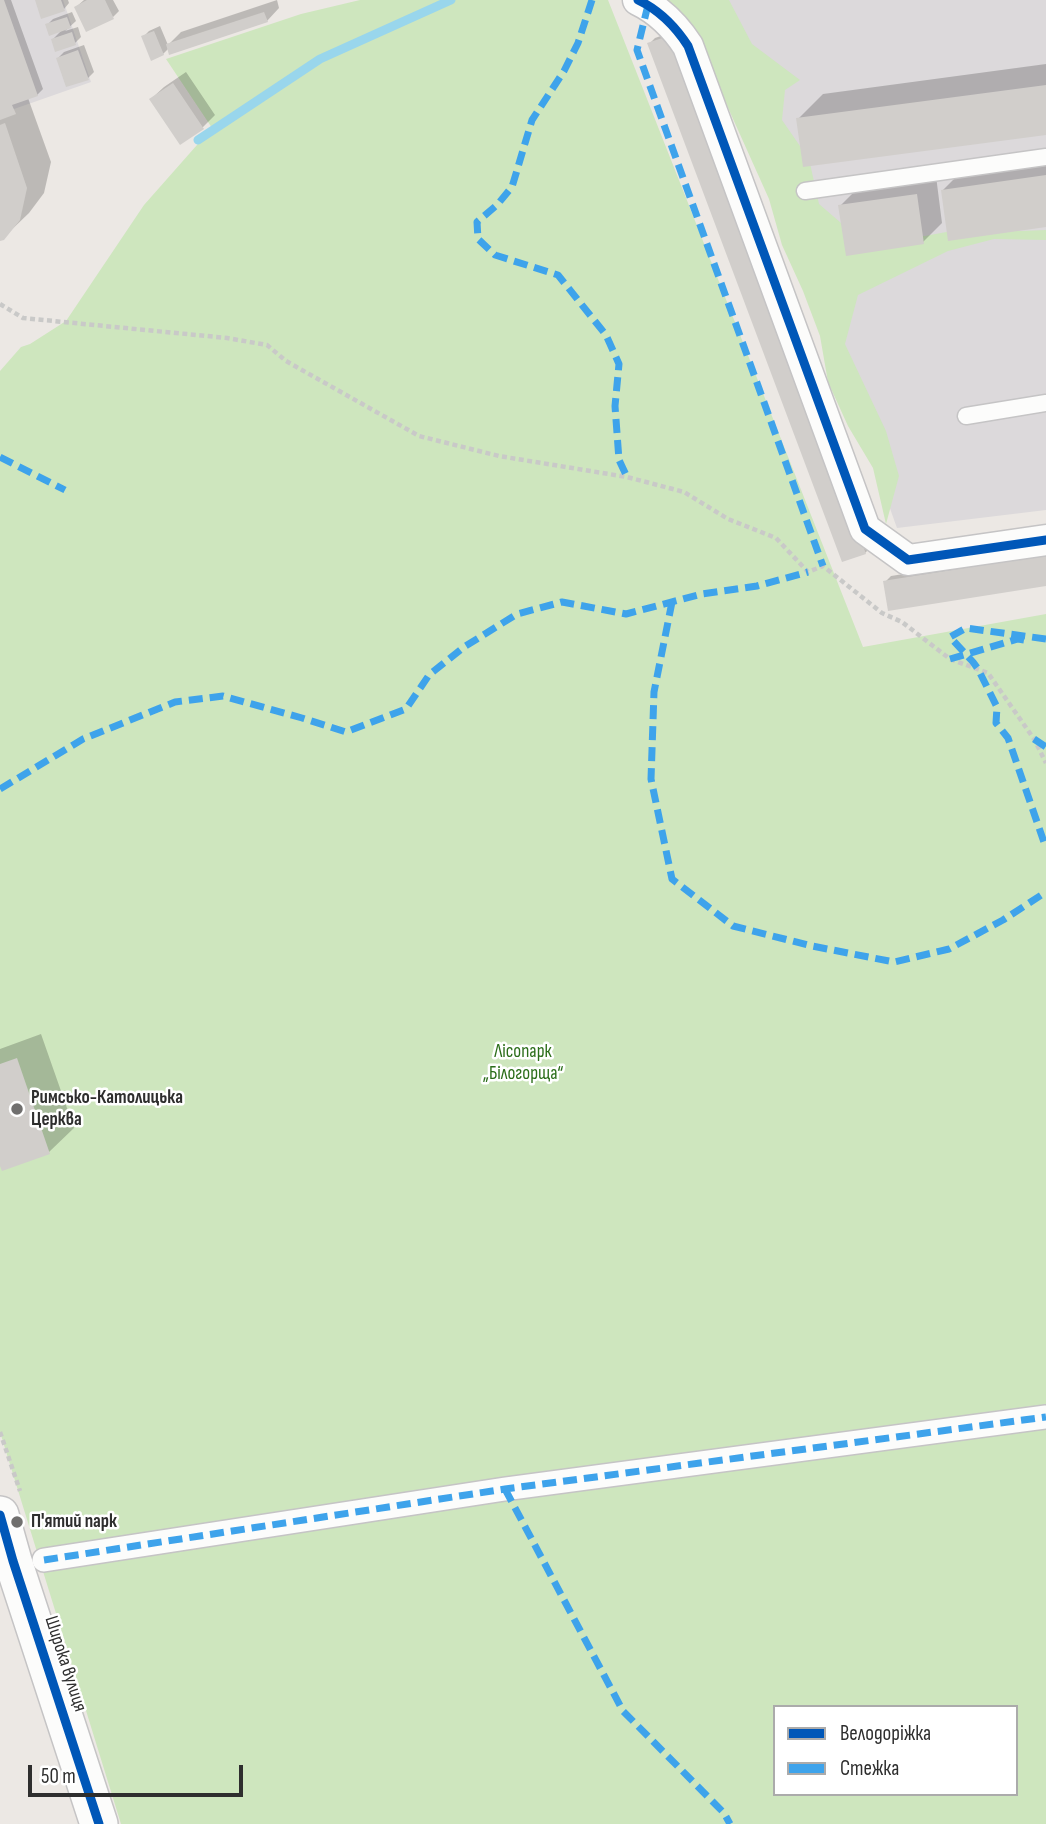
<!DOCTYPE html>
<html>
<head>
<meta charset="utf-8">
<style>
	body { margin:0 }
	#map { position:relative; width:1046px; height:1824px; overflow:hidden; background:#ece8e4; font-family:"Sofia Sans Condensed",sans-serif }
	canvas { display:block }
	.legend { position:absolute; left:773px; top:1705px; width:245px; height:91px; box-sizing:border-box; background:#fff; border:2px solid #ababab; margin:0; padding:9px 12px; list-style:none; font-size:21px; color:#2e2e2e }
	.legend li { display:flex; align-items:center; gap:14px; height:35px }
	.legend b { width:35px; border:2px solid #ababab }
	.scale { position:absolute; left:28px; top:1765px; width:215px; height:32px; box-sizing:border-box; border:4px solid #2e2e2e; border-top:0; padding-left:9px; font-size:21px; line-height:24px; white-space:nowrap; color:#2e2e2e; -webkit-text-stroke:5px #fff; paint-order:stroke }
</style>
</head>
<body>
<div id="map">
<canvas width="1046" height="1824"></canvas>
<ul class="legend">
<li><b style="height:9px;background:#0057b8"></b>Велодоріжка</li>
<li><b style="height:9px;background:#3ea3eb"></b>Стежка</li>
</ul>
<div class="scale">50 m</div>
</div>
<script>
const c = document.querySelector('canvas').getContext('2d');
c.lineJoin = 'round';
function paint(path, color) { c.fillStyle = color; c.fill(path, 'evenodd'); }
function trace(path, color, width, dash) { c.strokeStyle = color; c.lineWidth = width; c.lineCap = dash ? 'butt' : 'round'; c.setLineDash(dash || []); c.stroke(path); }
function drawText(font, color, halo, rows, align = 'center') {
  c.font = font + ' "Sofia Sans Condensed",sans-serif'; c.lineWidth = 5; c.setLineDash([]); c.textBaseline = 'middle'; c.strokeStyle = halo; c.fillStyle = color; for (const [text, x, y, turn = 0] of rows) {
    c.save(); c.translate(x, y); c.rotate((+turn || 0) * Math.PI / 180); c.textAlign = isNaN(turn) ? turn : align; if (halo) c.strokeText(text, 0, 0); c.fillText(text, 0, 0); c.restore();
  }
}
paint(new Path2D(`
	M0 0H63L91 82 0 114Z
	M708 0H1046V510L897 528Z`), '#dcd9db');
paint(new Path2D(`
	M360 0H608L863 647 1046 614V1824H121L0 1432V371L21 347 30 344 66 321 144 205 212 128 166 59 301 14ZM775 1707H1016V1794H775Z
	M668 0H729L752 44 800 80 785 90 782 120 809 159 819 204 855 235 925 236 973 227 1021 231 1046 230V240L994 239 948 251 858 295 845 344 886 431 899 476 886 524 873 468 848 426 828 382 820 336 803 291 782 245 769 199 694 32Z`), '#cee6be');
paint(new Path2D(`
	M0 0H11L43 89 37 95 28 98 51 162 44 193 29 213 3 238 0 240Z
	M37 0H68L69 3 64 9Z
	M84 0H113L119 11 113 17 76 7Z
	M277 0 279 8 267 21 169 48 163 54 143 37 149 31 160 26 168 45 181 32Z
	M72 12 76 21 65 31 78 27 81 37 75 43 56 50 53 39 63 29 47 25 53 19Z
	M681 29 871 547 865 553 649 44 655 38Z
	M84 45 94 72 88 78 58 58 64 52Z
	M1046 64V133L798 119 823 94Z
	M186 72 215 115 202 128 151 99 164 87Z
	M1046 160V225L943 190 962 171Z
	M936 176 942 223 923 242 840 206 859 187Z
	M1046 551V584L885 582 891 576Z
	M41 1034 74 1128 49 1152 0 1161V1049Z`), '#0003');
trace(new Path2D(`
	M198 140 320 59 451 0`), '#99d6ec', 9);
paint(new Path2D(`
	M0 0H4L38 96 12 105 16 114 0 120Z
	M35 0H61L65 11 41 19Z
	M87 0H105L114 19 86 32 74 7Z
	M264 12 268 22 169 55 166 44Z
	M67 17 71 28 49 36 45 24Z
	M154 31 164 55 151 61 141 36Z
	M72 32 76 45 55 52 51 39Z
	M675 34 866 554 842 562 647 43Z
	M78 50 89 80 66 87 56 58Z
	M173 83 204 129 180 145 149 99Z
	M1046 85V135L803 167 796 118Z
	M5 123 27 188 20 220 4 240 0 241V125Z
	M1046 175V227L948 241 941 190Z
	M917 194 924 244 846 256 838 205Z
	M1046 555V586L888 611 883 581Z
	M17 1058 50 1154 2 1171 0 1166V1064Z`), '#d1cecb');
const service = new Path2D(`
	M805 191 1046 157
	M966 416 1046 403`);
const pedestrian = new Path2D(`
	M44 1560 505 1489 1046 1417`);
const minor = new Path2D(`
	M638 0C659 10 675 26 688 46L865 529 908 560 1046 540`);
const tertiary = new Path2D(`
	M0 1515 13 1561 99 1824`);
trace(service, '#c5c4c5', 19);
trace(pedestrian, '#c5c4c5', 26);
trace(minor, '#c5c4c5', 33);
trace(tertiary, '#c5c4c5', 40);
trace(new Path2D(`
	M0 304 23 318 227 338 267 345 286 361 419 436 499 456 627 477 684 492 728 519 776 538 808 572 823 566 882 613 902 622 950 659 988 673 1034 739 1046 763
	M0 1432 20 1491`), '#c9c9c8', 4.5, [5, 3.5]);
trace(service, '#fcfcfb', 16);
trace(pedestrian, '#fcfcfb', 23);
trace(minor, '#fcfcfb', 30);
trace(tertiary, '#fcfcfb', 37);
trace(new Path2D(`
	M592 0 578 43 564 71 532 120 512 187 497 205 477 222 478 239 495 255 558 275 606 335 619 364 615 406 619 460 627 477
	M648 5 637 50 823 566
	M0 457 65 490
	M672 602 654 692 651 779 672 879 733 926 812 946 894 962 949 949 1003 920 1046 892
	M1046 639 966 628 950 637 973 662 978 669 997 707 996 723 1008 738 1046 848
	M950 659 1018 639 1024 640
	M1034 739 1046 747
	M0 789 83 739 175 702 223 696 302 718 346 732 406 709 429 675 464 647 517 614 562 602 626 614 702 594 757 586 808 572
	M505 1489 623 1711 724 1813 730 1824
	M44 1560 505 1489 1046 1417`), '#3ea3eb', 7, [14, 7]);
trace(new Path2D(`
	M638 0C659 10 675 26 688 46L865 529 908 560 1046 540
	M0 1515 13 1561 99 1824`), '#0057b8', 9);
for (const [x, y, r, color] of [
	[17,1109,7,"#706f6e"],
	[17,1522,7,"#706f6e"]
]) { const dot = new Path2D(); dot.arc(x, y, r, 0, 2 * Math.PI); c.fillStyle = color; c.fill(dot); trace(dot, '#fff', 2.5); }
drawText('19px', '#2c6e1b', '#fff', [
	["Лісопарк",523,1052],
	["„Білогорща“",523,1074]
]);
drawText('bold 19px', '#2e2e2e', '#fff', [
	["Римсько-Католицька",31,1098],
	["Церква",31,1120],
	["П'ятий парк",31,1522]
], 'left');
drawText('19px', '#2e2e2e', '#fff', [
	["Широка вулиця",65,1664,72]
]);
</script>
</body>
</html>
